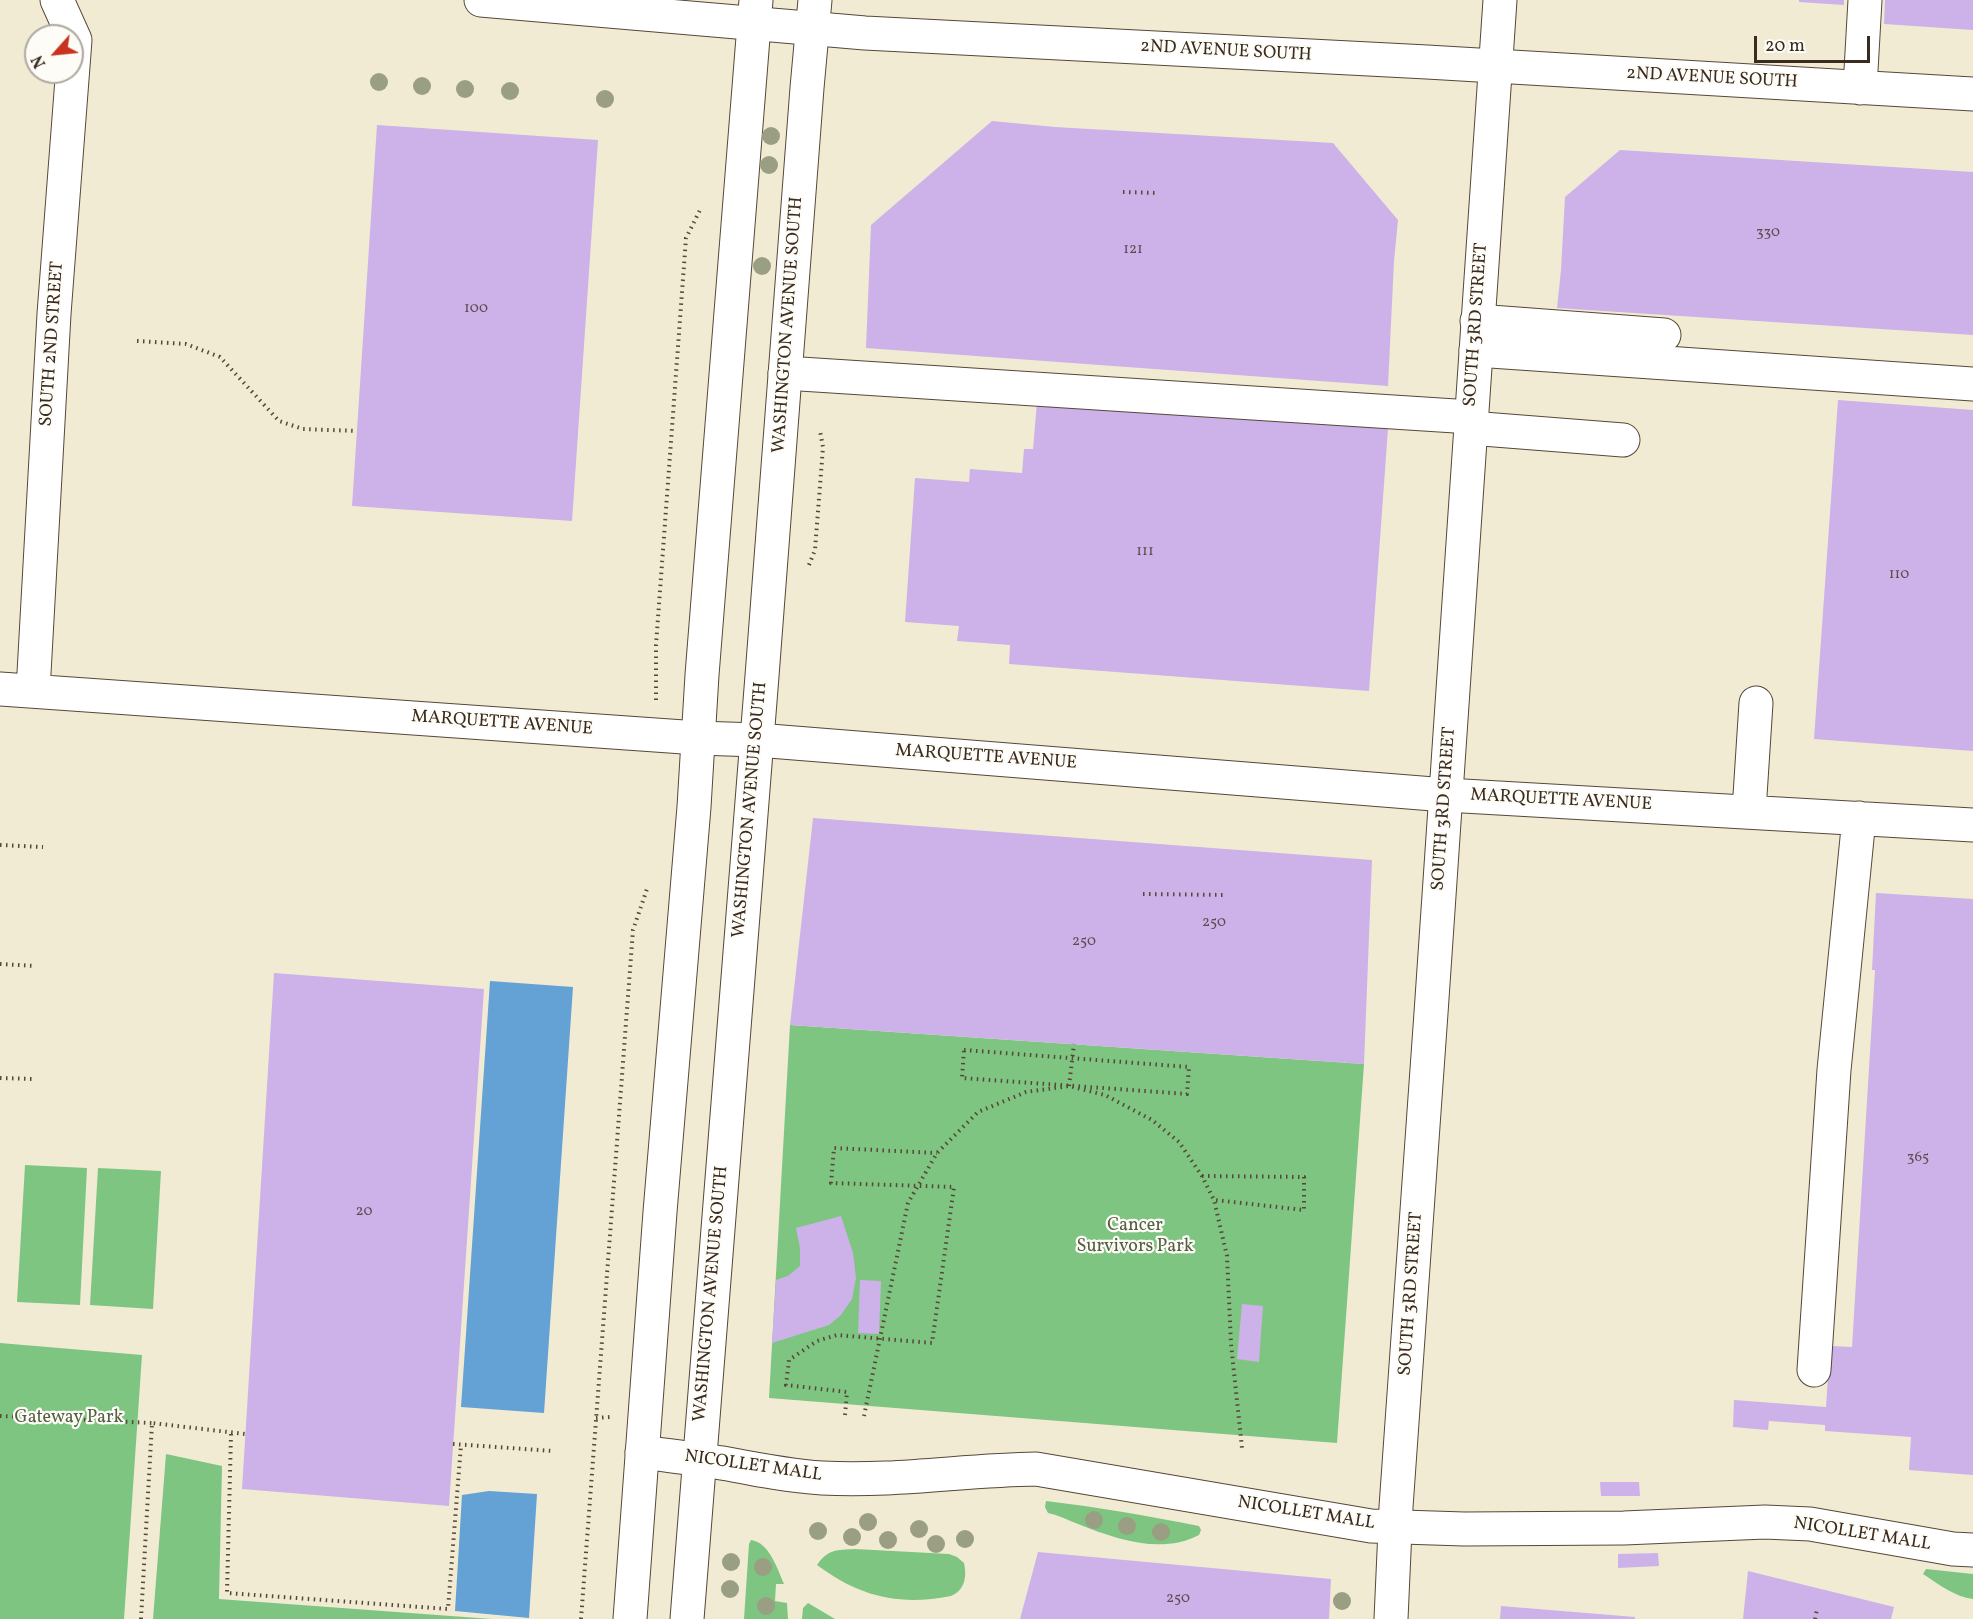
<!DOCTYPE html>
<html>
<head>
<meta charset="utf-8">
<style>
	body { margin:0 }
	#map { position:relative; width:1973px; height:1619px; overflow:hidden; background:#f1ebd4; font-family:Vollkorn,serif }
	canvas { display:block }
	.north { position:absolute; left:24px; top:24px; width:60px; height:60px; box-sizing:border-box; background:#fdfcf7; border:2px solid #afa8a0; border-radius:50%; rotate:243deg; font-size:16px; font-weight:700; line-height:24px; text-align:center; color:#3b2a1e }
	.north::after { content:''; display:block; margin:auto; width:21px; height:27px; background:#c8321e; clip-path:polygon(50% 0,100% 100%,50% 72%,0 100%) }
	.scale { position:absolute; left:1754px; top:36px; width:116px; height:27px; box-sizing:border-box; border:3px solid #3b2a1e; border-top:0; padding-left:8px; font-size:18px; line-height:21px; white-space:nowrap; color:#3b2a1e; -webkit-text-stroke:4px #fdfcf7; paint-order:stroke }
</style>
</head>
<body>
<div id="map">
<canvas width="1973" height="1619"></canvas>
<div class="north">N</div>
<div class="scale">20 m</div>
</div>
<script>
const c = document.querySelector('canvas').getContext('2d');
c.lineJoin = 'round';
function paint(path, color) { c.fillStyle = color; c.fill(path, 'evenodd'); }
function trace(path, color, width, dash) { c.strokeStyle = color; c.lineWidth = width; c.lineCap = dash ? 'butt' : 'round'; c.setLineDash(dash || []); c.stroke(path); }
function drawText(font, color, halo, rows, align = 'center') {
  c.font = font + ' Vollkorn,serif'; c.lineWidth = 4.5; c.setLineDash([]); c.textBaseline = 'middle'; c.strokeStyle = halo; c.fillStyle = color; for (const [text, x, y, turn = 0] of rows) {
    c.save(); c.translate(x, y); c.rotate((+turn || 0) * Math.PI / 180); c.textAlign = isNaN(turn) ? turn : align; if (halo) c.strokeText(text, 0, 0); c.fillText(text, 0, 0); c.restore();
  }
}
paint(new Path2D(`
	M790 1025 1364 1064 1337 1443 769 1398Z
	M25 1165 87 1168 80 1305 17 1302Z
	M98 1168 161 1171 153 1309 90 1305Z
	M0 1343 142 1355 124 1619H0Z
	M166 1454 222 1466 219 1599 492 1619H153Z
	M1046 1501C1098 1507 1148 1516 1199 1526L1201 1530 1199 1535C1161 1555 1116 1539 1078 1524 1068 1520 1058 1515 1048 1513L1045 1507Z
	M751 1540C769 1542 778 1570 784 1584H776L775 1601 787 1603 788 1619H744L749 1544Z
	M855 1549 949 1554 957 1557 964 1563C967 1577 965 1590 951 1596 899 1606 860 1597 817 1565 828 1549 836 1550 855 1549Z
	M1926 1569 1973 1574V1599C1955 1597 1938 1584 1923 1574Z
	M808 1603 835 1619H802L803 1608Z`), '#7ec581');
paint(new Path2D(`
	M490 981 573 987 544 1413 461 1407Z
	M489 1491 537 1494 529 1618 455 1611 462 1495Z`), '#64a1d5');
paint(new Path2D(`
	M1799 0H1844V5L1799 2Z
	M1885 0H1973V30L1884 24Z
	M992 121 1055 127 1333 143 1398 220 1394 261 1388 386 866 348 871 225Z
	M377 125 598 140 572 521 352 506Z
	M1620 150 1973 172V335L1557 308 1561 270 1565 197Z
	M1838 400 1973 410V751L1814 739Z
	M1037 402 1388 429 1369 691 1009 664 1010 645 957 641 959 626 905 622 915 478 969 482 970 469 1022 473 1024 449H1033Z
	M813 818 1372 860 1364 1064 790 1025Z
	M1876 893 1973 899V1475L1909 1470 1911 1437 1825 1431V1425L1769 1421 1768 1430 1733 1427 1734 1400 1826 1407 1830 1346 1852 1347 1875 970H1872Z
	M274 973 484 989 449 1506 242 1489Z
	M841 1216 853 1253 856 1278 852 1299 841 1315 829 1325 772 1343 776 1280 788 1276 800 1266V1248L796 1228Z
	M860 1280 881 1281 879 1334 858 1333Z
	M1242 1304 1263 1306 1259 1362 1237 1359Z
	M1600 1482H1639L1640 1496H1601Z
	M1038 1552 1331 1579 1329 1619H1020Z
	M1658 1553 1659 1566 1618 1568V1554Z
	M1748 1571 1894 1607 1891 1619H1743Z
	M1501 1606 1635 1617V1619H1500Z`), '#ccb2e8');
const minor = new Path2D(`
	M481 0 865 33 1427 62 1973 94
	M1860 88 1865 0
	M1477 321 1664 335
	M1476 350 1973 384
	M785 373 1471 417
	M1470 428 1623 440
	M0 689 698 738 757 740 1446 795 1973 825
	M33 691 54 314 75 40 57 0
	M1749 811 1756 703
	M1814 1370 1834 1070 1859 818
	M642 1452C671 1456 699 1459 728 1464 759 1470 790 1476 822 1478 894 1482 965 1470 1036 1469L1371 1526 1464 1529 1624 1528 1765 1522 1810 1524 1953 1549 1973 1550`);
const major = new Path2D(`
	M630 1619 660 1212 694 807 702 675 756 0
	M687 1619 762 676 807 88 815 0
	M1391 1619 1396 1507 1431 1013 1500 0`);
trace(minor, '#564739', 35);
trace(major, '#564739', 35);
trace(new Path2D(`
	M1123 192 1158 193
	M137 341 186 344 220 357 279 421 303 429 357 431
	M809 565 815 550 823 447 820 431
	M656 700V645L686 238 701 208
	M0 845 43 847
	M1143 894 1227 895
	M0 964 35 966
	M964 1050 1189 1067 1187 1094 962 1078Z
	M0 1078 34 1079
	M1069 1086 1074 1044
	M1202 1176 1304 1177V1210L1215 1200
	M845 1415 847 1392 786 1385 789 1360 817 1341 837 1335 932 1343 954 1187 831 1183 834 1148 937 1153
	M0 1416 152 1423
	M864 1416 908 1203 937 1153 978 1112 1026 1092 1069 1086 1105 1095 1152 1120 1179 1142 1202 1176 1214 1200 1227 1256 1231 1344 1242 1448
	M596 1418 610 1417
	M231 1434 227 1593 448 1609 461 1445
	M453 1444 553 1451
	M141 1619 152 1423 245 1434
	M581 1619 633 930 648 886
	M1815 1619 1817 1609`), '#564739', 4, [1.5, 4.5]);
trace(minor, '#fff', 33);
trace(major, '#fff', 33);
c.fillStyle = '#9a9f83';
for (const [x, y] of [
	[379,82],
	[422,86],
	[465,89],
	[510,91],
	[605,99],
	[771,136],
	[769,165],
	[762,266],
	[1094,1520],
	[868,1522],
	[1127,1526],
	[919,1529],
	[818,1531],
	[1161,1532],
	[852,1537],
	[965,1539],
	[888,1540],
	[936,1544],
	[731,1562],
	[763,1567],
	[730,1589],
	[1342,1601],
	[766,1606]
]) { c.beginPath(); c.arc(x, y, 9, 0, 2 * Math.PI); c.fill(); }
drawText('15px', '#5f4c50', null, [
	["330",1768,233],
	["121",1133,250],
	["100",476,309],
	["111",1145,552],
	["110",1899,575],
	["250",1214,923],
	["250",1084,942],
	["365",1918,1158],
	["20",364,1212],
	["250",1178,1599]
]);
drawText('18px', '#3b2a1e', '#fdfcf7', [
	["2ND AVENUE SOUTH",1226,52,3],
	["2ND AVENUE SOUTH",1712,79,3],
	["WASHINGTON AVENUE SOUTH",789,325,-86],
	["SOUTH 3RD STREET",1477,325,-86],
	["SOUTH 2ND STREET",53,344,-86],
	["MARQUETTE AVENUE",502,724,4],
	["MARQUETTE AVENUE",986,758,4],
	["MARQUETTE AVENUE",1561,801,3],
	["SOUTH 3RD STREET",1445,809,-86],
	["WASHINGTON AVENUE SOUTH",751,810,-85],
	["WASHINGTON AVENUE SOUTH",712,1294,-85],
	["SOUTH 3RD STREET",1412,1294,-86],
	["NICOLLET MALL",753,1467,8],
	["NICOLLET MALL",1306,1514,9],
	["NICOLLET MALL",1862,1535,9]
]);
drawText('18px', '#526041', '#fdfcf7', [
	["Cancer",1135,1227],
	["Survivors Park",1135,1248],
	["Gateway Park",69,1419]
]);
</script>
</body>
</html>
